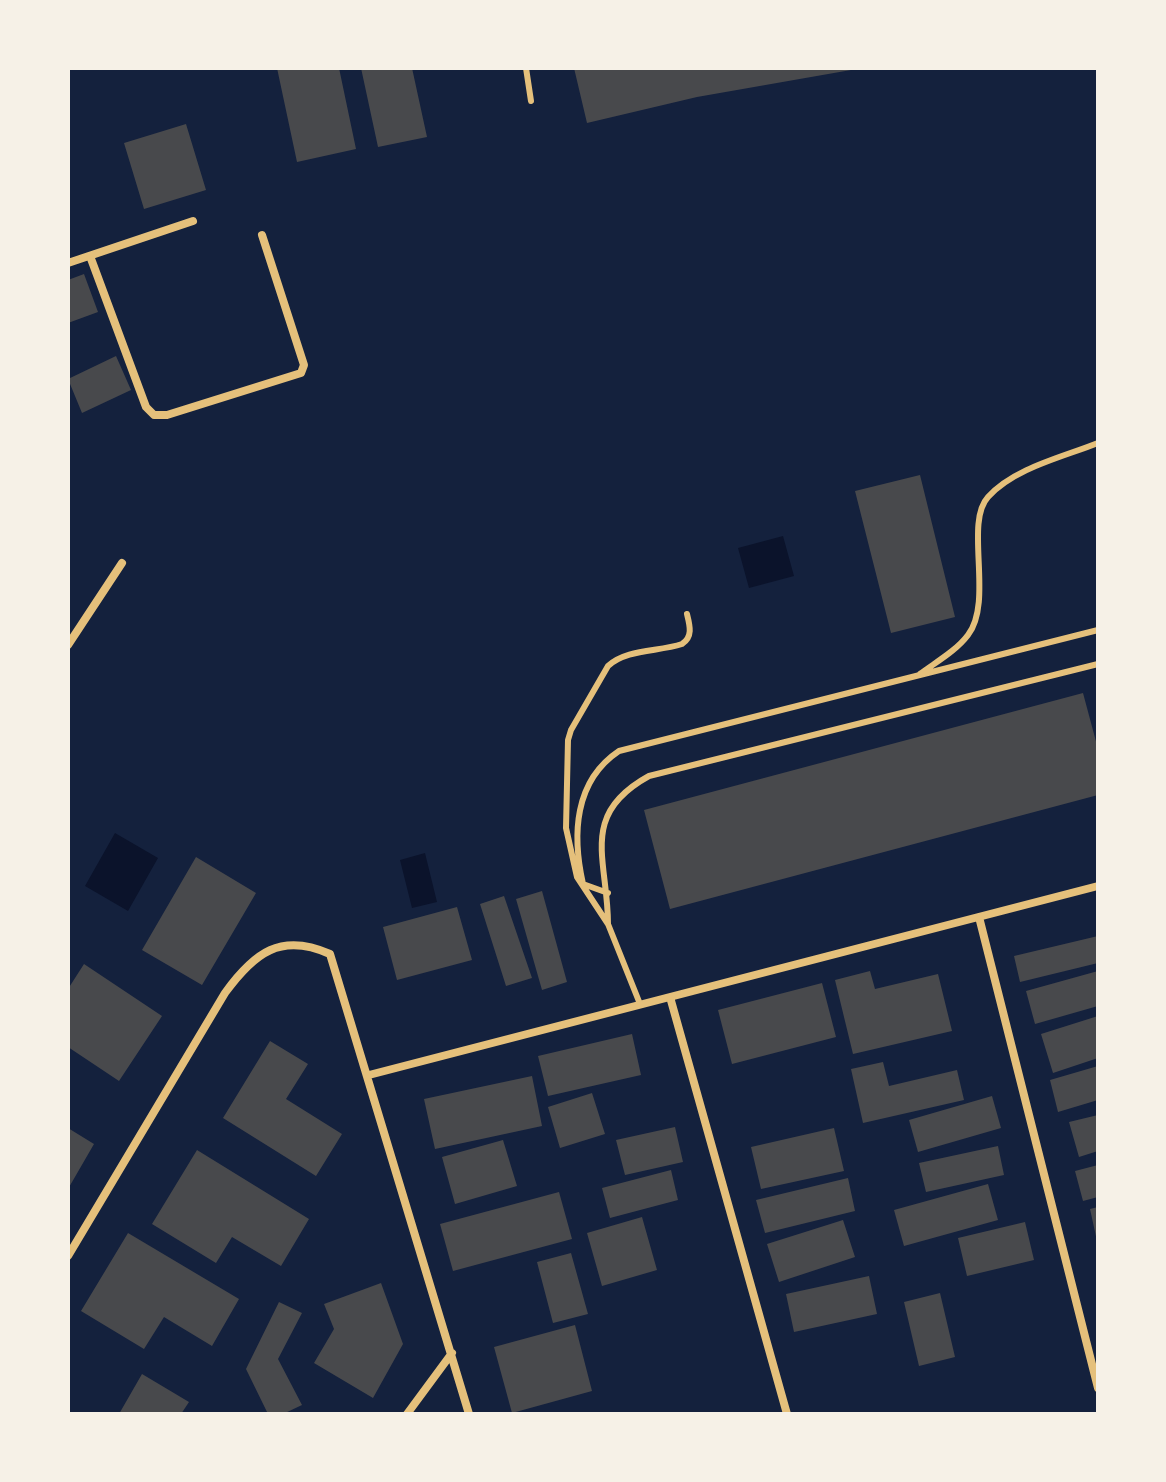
<!DOCTYPE html>
<html>
<head>
<meta charset="utf-8">
<style>
	body { margin:0 }
	#map { position:relative; width:1166px; height:1482px; overflow:hidden; background:#14213d; font-family:Arial,sans-serif }
	canvas { display:block }
	.frame { position:absolute; inset:0; border:70px solid #f6f1e7; pointer-events:none }
</style>
</head>
<body>
<div id="map">
<canvas width="1166" height="1482"></canvas>
<div class="frame"></div>
</div>
<script>
const c = document.querySelector('canvas').getContext('2d');
c.lineJoin = 'round';
function paint(path, color) { c.fillStyle = color; c.fill(path, 'evenodd'); }
function trace(path, color, width, dash) { c.strokeStyle = color; c.lineWidth = width; c.lineCap = dash ? 'butt' : 'round'; c.setLineDash(dash || []); c.stroke(path); }
paint(new Path2D(`
	M783 536 794 576 749 588 738 548Z
	M115 833 158 858 128 911 85 886Z
	M425 853 437 902 412 908 400 860Z`), '#0b132b');
paint(new Path2D(`
	M277 68H339L356 149 297 162Z
	M361 68H412L427 137 378 147Z
	M574 68H851V70L697 97 587 123Z
	M186 124 206 190 144 209 124 143Z
	M84 274 98 312 68 323V280Z
	M116 356 131 390 82 413 68 379Z
	M920 475 955 617 891 633 855 491Z
	M1083 693 1098 749V795L670 909 644 810Z
	M196 857 256 893 202 985 142 950Z
	M542 891 567 982 542 990 516 899Z
	M504 896 532 978 506 986 480 904Z
	M457 907 472 960 397 980 383 927Z
	M1098 936V963L1020 982 1014 956Z
	M84 964 162 1016 119 1081 68 1047V989Z
	M870 971 875 989 938 974 952 1031 853 1054 835 980Z
	M1098 971V1006L1035 1024 1026 991Z
	M822 983 836 1037 732 1064 718 1010Z
	M1098 1016V1058L1053 1073 1041 1034Z
	M632 1034 641 1075 548 1096 538 1056Z
	M270 1041 308 1064 286 1099 342 1134 316 1176 223 1118Z
	M883 1062 889 1086 957 1070 964 1100 863 1123 851 1069Z
	M1098 1066V1100L1058 1112 1050 1080Z
	M532 1076 542 1126 435 1149 424 1099Z
	M592 1093 605 1134 560 1148 548 1107Z
	M992 1096 1001 1128 918 1152 909 1120Z
	M1098 1115V1151L1079 1157 1069 1122Z
	M675 1127 683 1162 625 1175 616 1140Z
	M68 1128 94 1144 68 1189Z
	M834 1128 844 1171 761 1189 751 1147Z
	M503 1140 517 1186 455 1204 442 1157Z
	M998 1146 1004 1175 926 1192 919 1163Z
	M197 1150 309 1219 281 1266 232 1237 216 1263 152 1224Z
	M1098 1165V1197L1083 1201 1075 1171Z
	M671 1170 678 1200 610 1218 602 1188Z
	M848 1178 855 1211 765 1233 756 1200Z
	M988 1184 998 1220 904 1246 894 1210Z
	M559 1192 572 1239 453 1271 440 1224Z
	M1098 1207V1241H1097L1090 1209Z
	M642 1217 657 1270 602 1286 587 1233Z
	M843 1220 855 1257 779 1282 767 1244Z
	M1025 1222 1034 1260 967 1276 958 1238Z
	M128 1233 239 1299 212 1346 164 1317 144 1349 81 1311Z
	M571 1253 588 1314 553 1323 537 1262Z
	M869 1276 877 1314 794 1332 786 1294Z
	M381 1283 403 1344 373 1398 314 1363 334 1329 324 1304Z
	M940 1293 955 1357 919 1366 904 1302Z
	M279 1302 302 1313 278 1359 302 1405 283 1414H268L246 1369Z
	M575 1325 592 1391 512 1413 494 1347Z
	M142 1374 189 1402 181 1414H119Z`), '#48494c');
trace(new Path2D(`
	M526 68 531 101
	M920 674C936 662 956 651 968 635 994 601 964 523 988 497 1014 468 1063 457 1098 443
	M583 884C572 835 574 781 619 751L1098 630
	M583 884 608 893
	M608 924C608 860 578 815 649 776L1098 664
	M640 1004 608 924 577 877 566 828 568 740 571 730 608 666C627 649 657 652 682 644 693 637 690 626 687 614`), '#e5c07b', 6);
trace(new Path2D(`
	M90 256 146 407 154 415H167L301 373 304 365 262 235
	M68 263 193 221
	M68 645 122 563
	M979 917 1098 1388
	M670 997 787 1414
	M369 1075 1098 886
	M68 1256 225 993C254 953 281 932 330 954L469 1414
	M407 1414 452 1353`), '#e5c07b', 8);
</script>
</body>
</html>
